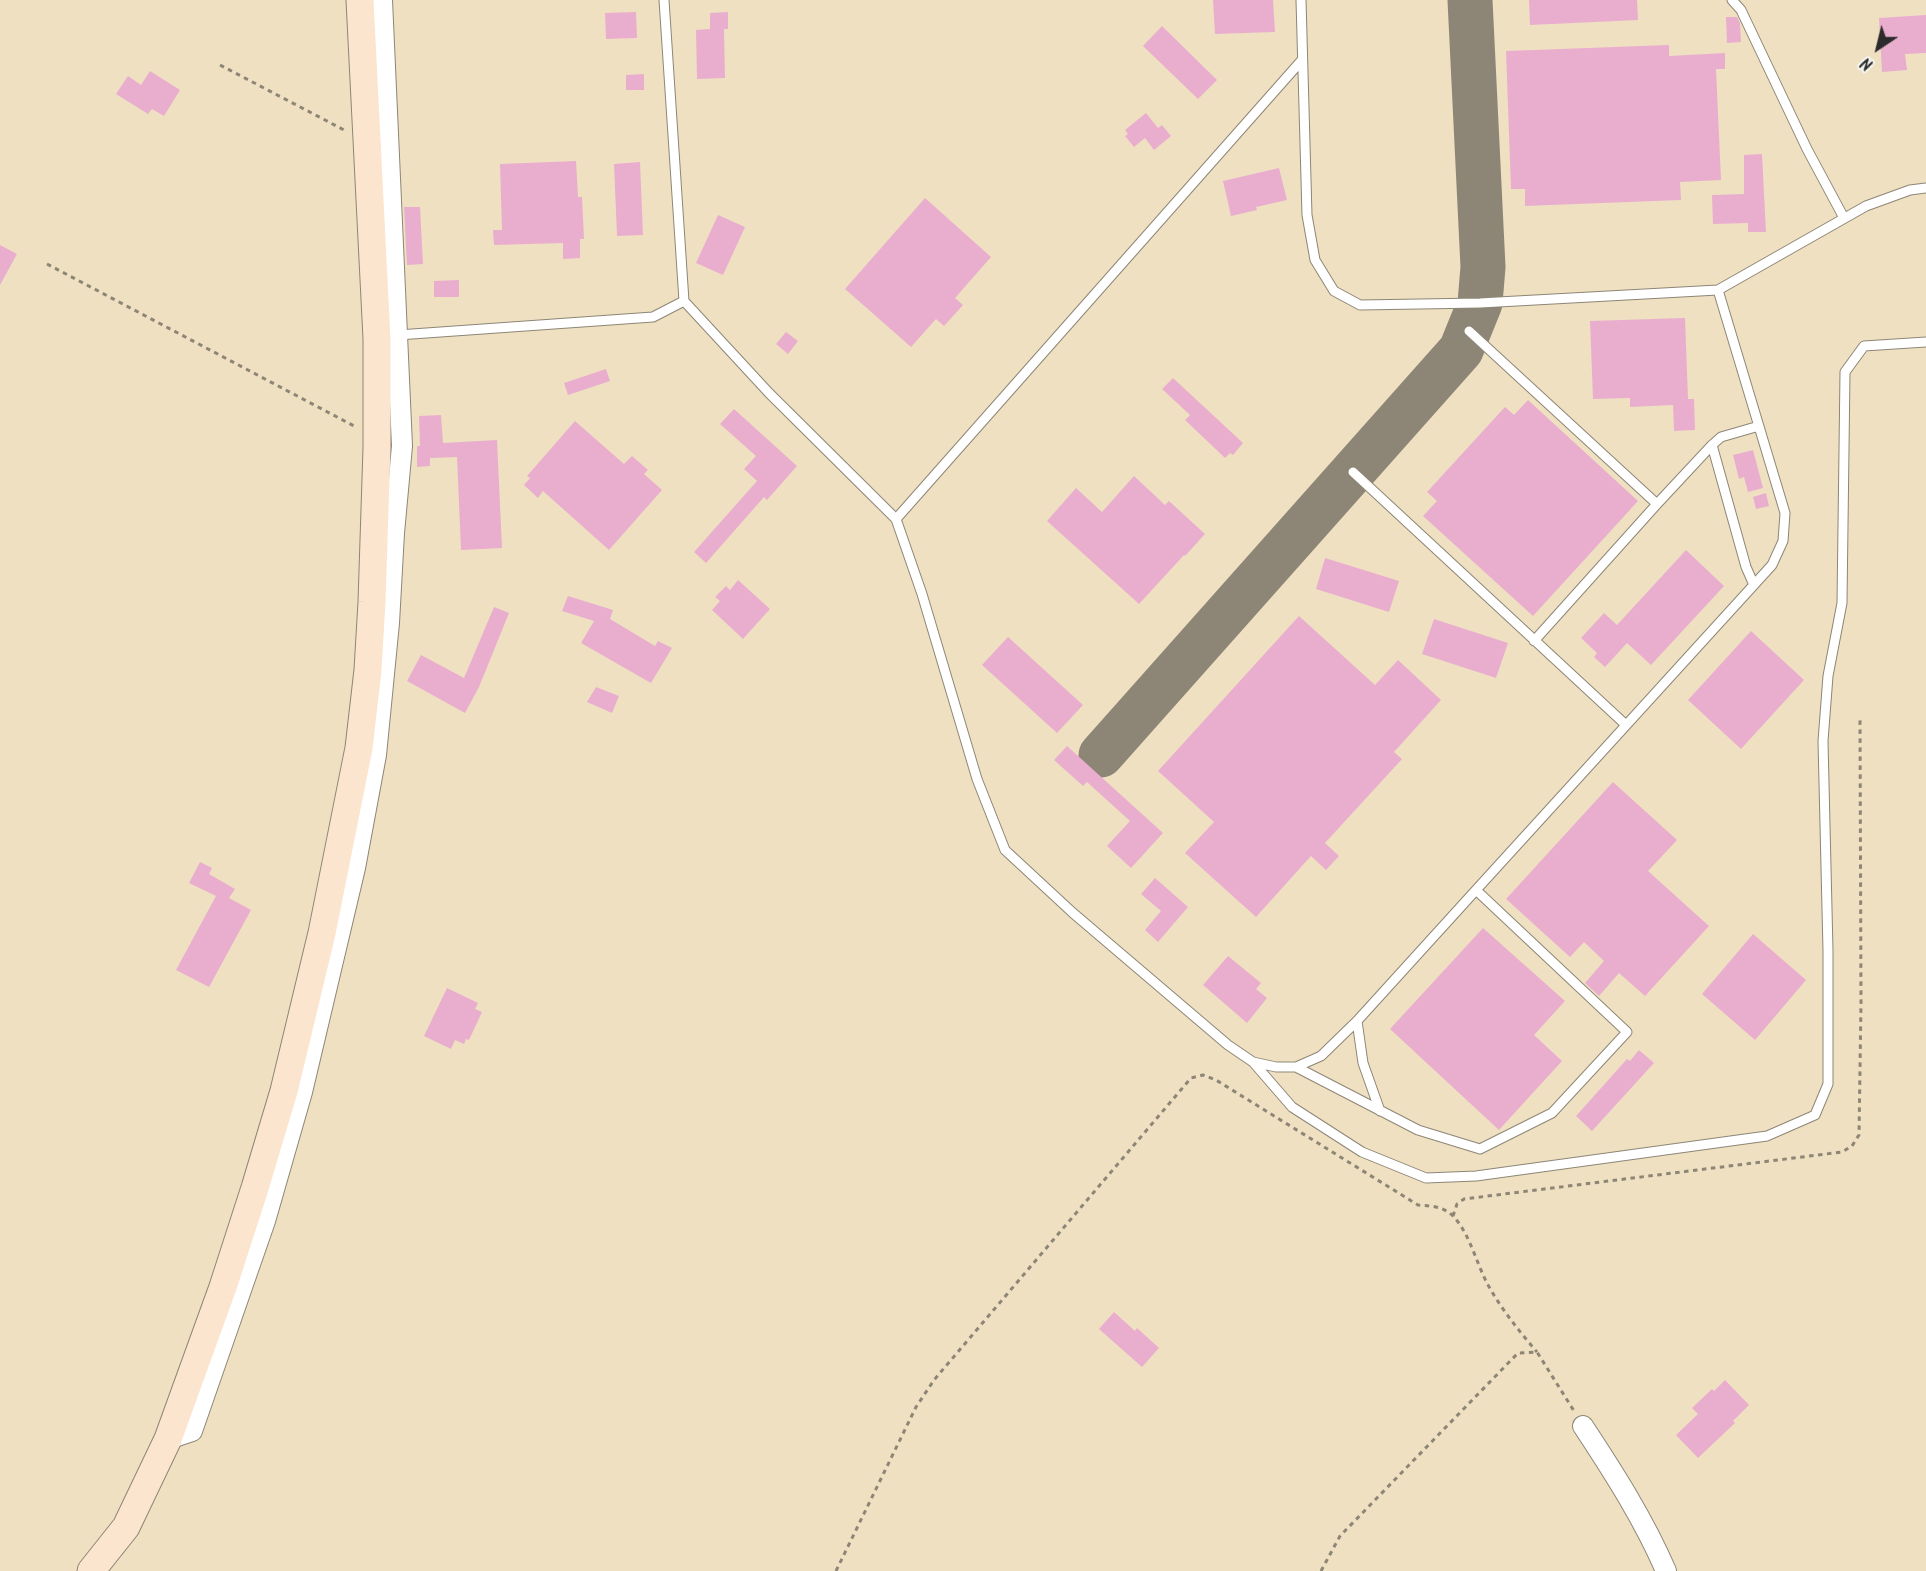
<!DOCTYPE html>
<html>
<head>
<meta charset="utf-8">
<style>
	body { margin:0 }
	#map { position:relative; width:1926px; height:1571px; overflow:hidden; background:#efe0c2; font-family:Kalam,sans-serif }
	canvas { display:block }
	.north { position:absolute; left:1848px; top:18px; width:60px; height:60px; -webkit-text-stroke:4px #f6f6f2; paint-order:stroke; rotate:215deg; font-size:16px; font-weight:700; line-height:24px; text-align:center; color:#2b2b2b }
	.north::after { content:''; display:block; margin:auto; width:21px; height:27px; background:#2b2b2b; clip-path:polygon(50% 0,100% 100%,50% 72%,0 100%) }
</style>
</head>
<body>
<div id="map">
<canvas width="1926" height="1571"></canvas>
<div class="north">N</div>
</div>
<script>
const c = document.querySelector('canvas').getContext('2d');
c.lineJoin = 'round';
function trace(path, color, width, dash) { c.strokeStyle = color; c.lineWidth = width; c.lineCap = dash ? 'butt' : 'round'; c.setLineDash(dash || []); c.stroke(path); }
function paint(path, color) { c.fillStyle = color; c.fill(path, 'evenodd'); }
trace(new Path2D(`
	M1101 755 1461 350 1480 303 1483 267 1470 0`), '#8d8676', 45);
paint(new Path2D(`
	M1213 0H1273L1275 32 1215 34Z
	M1529 0H1637L1638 20 1530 25Z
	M636 12 637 38 606 39 605 13Z
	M728 12V29H724L725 78 697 79 696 30 710 29V13Z
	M1926 15V53L1905 54 1907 70 1882 72 1879 18Z
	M1726 17H1737L1740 23 1741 42 1727 43Z
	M1162 26 1217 80 1198 99 1143 46Z
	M1669 45V56L1725 53V69H1716L1721 180 1680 182 1681 200 1525 206V189H1511L1506 51Z
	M150 71 180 90 164 116 152 109 148 114 116 94 128 76 141 85Z
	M644 74V90H626V75Z
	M1146 113 1158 128 1162 125 1171 136 1154 150 1145 138 1134 147 1125 136 1128 134 1125 130Z
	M1762 154 1766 232H1748V223L1713 224 1712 195 1744 194V155Z
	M576 161 578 197H582L584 239H580V258L563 259V243L494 245 493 230H502L500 164Z
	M640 162 643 235 617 236 614 164Z
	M1279 168 1287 200 1256 207 1257 210 1231 216 1223 181Z
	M925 198 991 257 955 298 963 305 944 326 936 319 911 347 845 289Z
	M404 207H420L423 264 407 265Z
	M718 215 745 227 723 275 696 263Z
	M0 245 17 254 0 285Z
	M459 280V297H434V281Z
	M1685 318 1688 399H1694L1695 430 1674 431 1673 405 1630 407V398L1593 399 1590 321Z
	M786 332 798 341 788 354 776 344Z
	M606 369 610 381 568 395 564 383Z
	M1173 378 1243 443 1233 455 1230 453 1225 458 1185 420 1190 415 1162 389Z
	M1528 400 1638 501 1533 616 1423 516 1437 501 1427 492 1505 407 1514 415Z
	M734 409 797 466 767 500 764 497 706 563 694 552 757 481 744 469 756 456 720 424Z
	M441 415 443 443 497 440 502 548 461 550 457 457 430 458V466L417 467V446H420L419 416Z
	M575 421 624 464 632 456 648 470 644 474 662 490 609 550 543 491 538 498 524 485 530 478 527 476Z
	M1753 450 1763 488 1748 492 1744 477 1739 479 1733 455Z
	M1134 476 1165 505 1169 501 1205 534 1185 556 1184 555 1139 604 1047 521 1076 488 1102 512Z
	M1766 493 1769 506 1756 509 1753 497Z
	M1686 550 1724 586 1651 665 1627 643 1605 667 1594 657 1597 653 1581 638 1604 613 1617 625Z
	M1325 558 1399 581 1389 612 1316 589Z
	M738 580 770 609 743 639 712 610 720 601 715 597 726 586 730 590Z
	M568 596 613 610 610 619 655 646 658 641 672 648 651 683 581 643 594 621 562 611Z
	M494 607 509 613 479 687 465 713 407 681 421 655 464 678Z
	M1299 616 1375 685 1398 660 1441 700 1394 752 1402 759 1325 843 1339 856 1326 870 1311 856 1256 917 1185 853 1214 822 1158 771Z
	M1434 619 1508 643 1496 678 1422 654Z
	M1751 631 1804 680 1741 749 1688 700Z
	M1008 637 1083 705 1057 733 982 665Z
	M596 687 619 696 612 713 587 702Z
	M1067 746 1163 833 1131 868 1107 846 1130 821 1087 782 1083 786 1054 760Z
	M1613 782 1677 840 1648 871 1709 926 1645 996 1619 973 1599 996 1585 983 1604 961 1584 942 1570 957 1506 899Z
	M200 862 212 868 209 874 235 889 229 898 251 910 209 987 176 970 216 896 189 883Z
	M1155 878 1188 907 1158 942 1145 930 1161 911 1141 894Z
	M1483 928 1565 1001 1534 1035 1562 1061 1499 1130 1390 1029Z
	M1753 934 1806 980 1755 1040 1702 994Z
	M1228 956 1261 983 1256 989 1267 998 1247 1023 1203 985Z
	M447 988 478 1003 475 1009 482 1012 469 1040 466 1039 464 1044 455 1040 451 1049 424 1036Z
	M1639 1050 1654 1063 1592 1131 1576 1116 1627 1059 1630 1061Z
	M1114 1312 1135 1331 1137 1328 1159 1348 1142 1367 1099 1329Z
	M1725 1380 1749 1405 1733 1421 1735 1423 1698 1458 1676 1435 1698 1414 1692 1408 1712 1389 1714 1391Z`), '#e9aece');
const lane = new Path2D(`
	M664 0 684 301 769 393 896 519 922 594 977 779 1005 850 1073 913 1228 1045 1253 1062 1276 1067H1296L1321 1056 1357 1021 1476 890 1627 1032 1552 1113 1480 1149 1418 1130 1296 1067
	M1301 0 1307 215 1315 260 1334 291 1360 305 1480 303 1718 290 1866 206 1910 190 1926 188
	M1732 0 1741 10 1807 149 1844 218
	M1469 331 1657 504
	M398 335 653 317 684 301
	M1712 445 1746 567 1754 585
	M1353 472 1626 725
	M896 519 1302 60
	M1534 641 1657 504 1712 445 1721 437 1759 426
	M1476 890 1772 565 1783 541 1785 513 1718 290
	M1357 1021 1363 1063 1380 1111
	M1253 1062 1292 1107 1362 1152 1426 1178 1476 1176 1767 1136 1815 1115 1828 1084V951L1823 741 1828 676 1842 603 1845 372 1864 346 1926 342`);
const street = new Path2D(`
	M1583 1426C1614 1473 1644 1520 1666 1571
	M168 1439 192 1431 265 1221 302 1092 355 868 376 755 389 623 394 533 402 446 382 0`);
const secondary = new Path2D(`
	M91 1571 126 1527 168 1439 223 1287 255 1188 284 1091 322 933 359 748 368 670 372 602 377 448V339L360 0`);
trace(lane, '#8d8676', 11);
trace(street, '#8d8676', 22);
trace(secondary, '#8d8676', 29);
trace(new Path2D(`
	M220 65 346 131
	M47 264 356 427
	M1453 1216 1457 1204 1464 1199 1842 1152 1852 1146 1859 1135 1861 1003 1860 720
	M836 1571 916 1407 934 1380 1191 1078 1203 1075 1216 1080 1418 1205C1431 1206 1442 1206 1452 1215 1470 1233 1476 1263 1488 1285 1502 1310 1519 1331 1537 1352
	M1321 1571 1340 1536 1518 1353 1537 1352 1574 1411`), '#8d8676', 3, [4.5, 4.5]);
trace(lane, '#fff', 9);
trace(street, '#fff', 20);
trace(secondary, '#fce5cf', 27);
</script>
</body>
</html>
